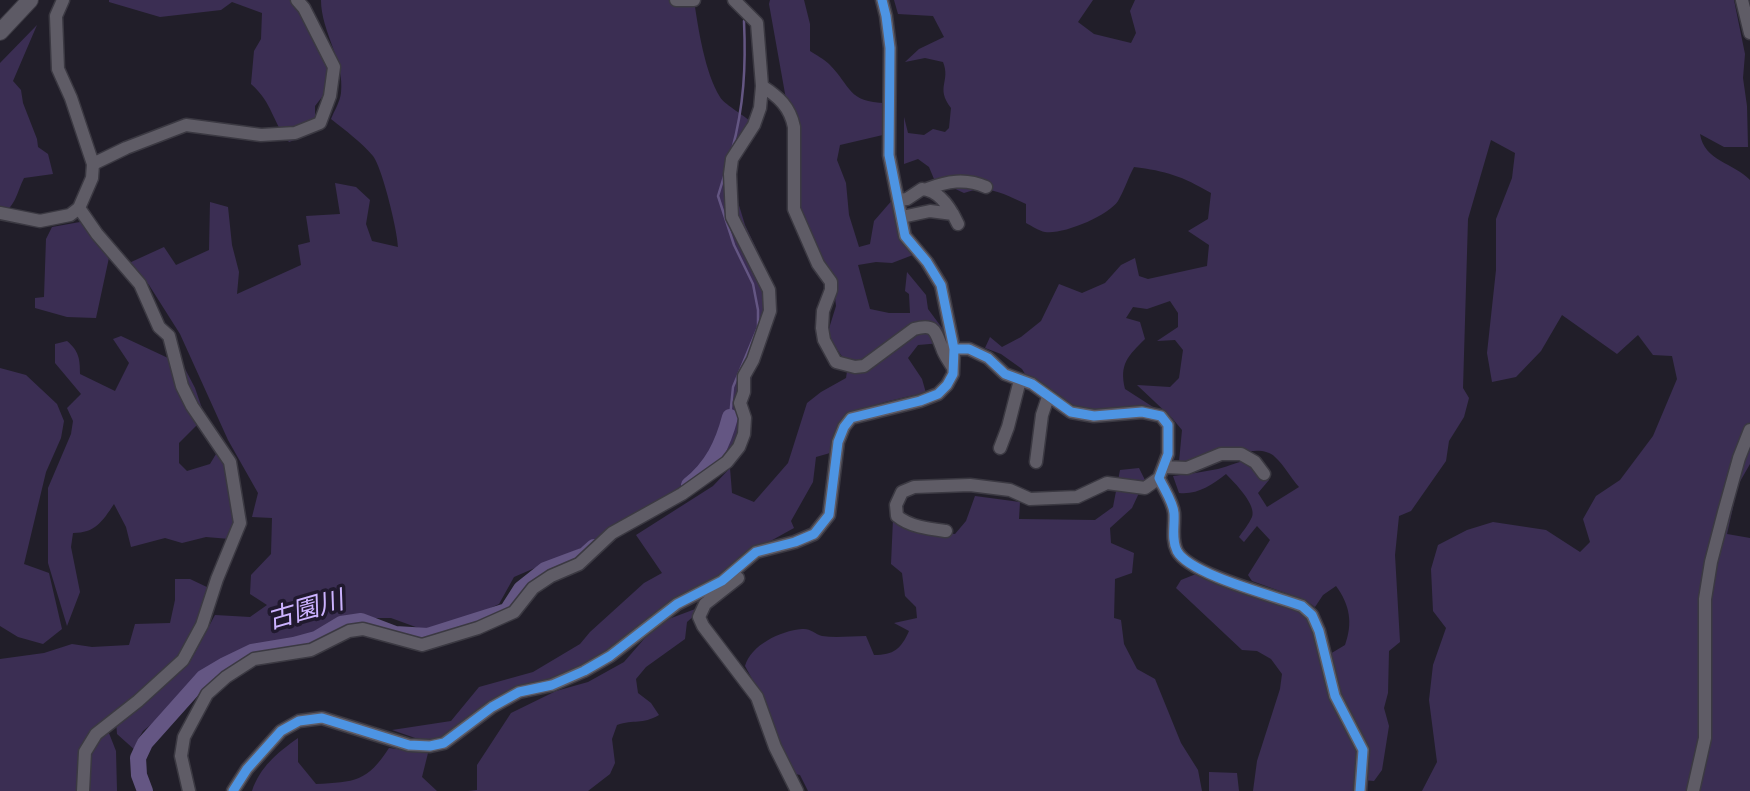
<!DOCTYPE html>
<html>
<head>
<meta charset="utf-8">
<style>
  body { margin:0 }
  canvas { display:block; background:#211e29 }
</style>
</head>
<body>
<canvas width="1750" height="791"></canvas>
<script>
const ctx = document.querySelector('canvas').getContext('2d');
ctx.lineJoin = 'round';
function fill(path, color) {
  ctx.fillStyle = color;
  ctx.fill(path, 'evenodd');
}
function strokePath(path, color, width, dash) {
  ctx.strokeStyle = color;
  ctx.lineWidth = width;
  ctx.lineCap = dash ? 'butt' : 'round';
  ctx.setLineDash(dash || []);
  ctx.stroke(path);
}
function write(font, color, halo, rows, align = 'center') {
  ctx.font = font + ' Jost,"Noto Sans JP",sans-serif';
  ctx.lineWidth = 7;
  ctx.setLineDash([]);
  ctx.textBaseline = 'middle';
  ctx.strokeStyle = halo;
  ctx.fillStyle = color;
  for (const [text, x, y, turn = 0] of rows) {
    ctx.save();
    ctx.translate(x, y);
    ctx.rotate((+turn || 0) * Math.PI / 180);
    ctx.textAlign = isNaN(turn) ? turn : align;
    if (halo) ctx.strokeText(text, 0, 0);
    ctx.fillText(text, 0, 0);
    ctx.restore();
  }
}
fill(new Path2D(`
  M109,0H305L315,23L332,84L315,106V124L309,135L289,142C272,122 273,103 251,84L254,51L261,39L262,13L232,2L221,10L160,17L109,2Z
  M321,0H694C698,28 705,73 720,97C723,103 743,115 750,121L734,163V189L745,225L767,271L772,299L744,407V428L721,463L639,523L514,577L499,604L467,619L424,630L391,618H357L306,645L245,657L219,670L143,731L137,741L136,751L117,734L116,721L143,702L191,660L215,615L250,617L267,605L250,594L251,575L271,554L272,518L252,517L258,493L228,440L180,334L149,285L129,263L164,247L176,265L209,250L210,202L228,207L232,245L239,272L237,294L301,265L298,245L310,242L306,216L340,214L335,183L356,187L370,200L366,224L372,241L398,247C398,232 382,167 373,156C361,142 345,130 331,119C334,111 340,102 341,93C345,61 321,32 321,0Z
  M770,0H804L810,24V51C816,55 824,59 829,64C852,87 847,102 886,103L887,134L840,145L837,160L846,183L849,215L859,247L870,244L874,221L894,198L918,253L892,263L876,262L858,265L870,309L889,313H910L909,294L905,291L907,272L926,295L928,309L945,332L941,343L918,345L908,358L922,379L926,393C902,398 855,405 840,427C836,434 833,445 830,453L816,457L813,482L791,521L794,528L756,549L718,579L598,661L518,695L495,711L439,739H418L392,730L451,721L479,687L533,672L580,644L590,632L644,583L662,573L636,535L713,486L730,468L732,493L754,502L788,463L807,403L821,392L846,378L848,365L827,335L836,306L834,289L819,276L796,210L791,127L769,4Z
  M894,0H1093L1078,22L1094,34L1131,43L1136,33L1130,11L1135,0H1734L1745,54L1743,78L1747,106L1748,147H1724L1700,134C1704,161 1734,163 1750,180V464L1738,485L1727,534L1750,538V791H1422L1437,762L1429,700L1433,665L1446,628L1433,611L1431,569L1438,545L1467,530L1493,522L1546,530L1580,552L1590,542L1583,519L1596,496L1620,480L1653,436L1677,379L1672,356L1653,355L1638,335L1617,354L1562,315L1541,351L1516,377L1492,382L1487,353L1496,270V219L1512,178L1515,153L1491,140L1468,219L1463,388L1469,398L1464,417L1449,441L1446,461L1411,511L1399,516L1395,555L1400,642L1389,651L1388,693L1384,708L1389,726L1382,770L1374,781L1363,780L1361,791H1253L1257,761L1280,689L1282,674L1271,659L1257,651L1242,650L1176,588L1181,580L1201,572L1307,613L1330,654L1345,645C1353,623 1350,605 1336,586L1323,595L1315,607L1305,600L1252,581L1248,575L1270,540L1257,526L1244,542L1239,537C1243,531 1249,524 1252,517C1257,505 1234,482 1226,474C1212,485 1197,495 1179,493L1173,476C1188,474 1203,472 1218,469C1240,464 1256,448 1269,480L1258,493L1267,507L1299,487C1291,478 1284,465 1275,457C1255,438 1207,470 1179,462L1182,430L1172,418L1137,385L1170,387L1179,378L1183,350L1175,340L1157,341L1178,327V313L1170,301L1147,309L1133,307L1126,318L1140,322L1145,339C1128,356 1119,364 1125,389L1153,407L1139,418L1070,410L1036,392L1022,369L1001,354L985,348L990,337L1002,347L1021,337L1041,321L1059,284L1082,293L1105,283L1121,265L1135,258L1139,276L1148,279L1207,266L1209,245L1188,231L1208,219L1211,193C1182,176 1166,171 1134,167C1128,178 1124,191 1118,201C1108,216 1062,235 1045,232C1039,231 1032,226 1026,223V204C1004,194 988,184 964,193L934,179L929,167L918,159L904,164V117L908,133L924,135L933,129L945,132L949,128L951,108C935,87 951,82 943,62L925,58L905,62L919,49L944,37L933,16L898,14Z
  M37,25L13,81L21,90L23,103L37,139L38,147L48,154L53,174L24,178C17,192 15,209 0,214V63Z
  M80,222L110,253L96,318L67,317L35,308V298L44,297L46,239L52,227Z
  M121,336L183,365L195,388L205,417L179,443V463L187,471L210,464L216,454V438L237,470L241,515L230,539L206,537L182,543L165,538L131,547L126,527L114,504C102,522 95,533 73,533L71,547L80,592L67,626L48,563V488L71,434L73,421L67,408L81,394L55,363V344L67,341C79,351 80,359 80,374L115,391L129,363L113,339Z
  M0,368L26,375L57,404L64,421L61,438L46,472L24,564L49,573L62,629L43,644L18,637L0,626Z
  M1139,468L1145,480L1132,508L1110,528L1111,543L1134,553L1132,573L1115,579L1114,618L1121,620L1124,644L1137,669L1155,679L1181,743L1198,770L1202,791H808L800,775L782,771L757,688L745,666C751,645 780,631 802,629C810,628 815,634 822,636C836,638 852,636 866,636L874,655C894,655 901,649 909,631L894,623L917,618L916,607L905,596L902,573L891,564L893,519L916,529L955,534L966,521L975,496L1020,502L1019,519L1095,520L1113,507L1120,470Z
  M175,579H190L211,589L194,631L173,665L105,723L116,751L117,791H0V659L44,653L72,644L92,647L129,645L135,624L170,623L175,600Z
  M706,605L687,622L685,639L646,667L636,679L638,693L651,703L659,715C642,725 634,719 617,725L612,739L615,763L610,774L588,791H468L477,790V765L511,713L556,691L588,682L624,662L658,623Z
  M298,738V762L316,784C355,782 367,782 389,748L428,753L422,777L437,791H252C260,767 277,753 298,738Z
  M1209,772L1237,773L1239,791H1209Z`), '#3b2e53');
strokePath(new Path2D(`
  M732,150C744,106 746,66 744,21
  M725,173L718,196L734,245L753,284L758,310V327L733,387L730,417`), '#645683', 2.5);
strokePath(new Path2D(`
  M689,485C712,467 723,444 730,417
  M145,791L139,775L138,758L145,743L203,678L225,665L252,652L294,645L316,639L341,624L361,621L395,634L428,636L469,623L507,611L521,589L545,570L585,555L594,547`), '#645683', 16);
const minor = new Path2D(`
  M676,0H694
  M734,0L757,23L762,86C779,97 790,107 794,127V209L818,264L831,282V290L823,311L822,328L824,340L836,362L855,367L864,366L914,329C935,323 935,331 942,348C944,355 949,361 953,368
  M1742,0L1750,33
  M93,164L126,148L186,125L261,135L295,133L320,123L330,96L334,67L304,8L297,0
  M927,189C947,181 966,178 986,187
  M899,200L907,199L922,189C940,190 951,209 958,224
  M79,208L97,234L140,284L159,327L169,336L182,386L192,406L230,462L240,523L217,579L202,625L183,660L138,701L96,734L85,752L83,791
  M0,213L40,221L70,215L79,208L92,178L93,164L71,98L58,69L56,16L63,0
  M902,217L930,211L953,214
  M954,349H969L988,358L1005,374L1032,384L1071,412L1094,416L1142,412L1161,416L1168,425V454L1159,478C1164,489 1173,502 1174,513C1175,526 1171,539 1177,551C1190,575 1275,596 1302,606L1312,615L1319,631L1335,696L1363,750L1360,791
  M1000,448L1008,427L1020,380
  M1036,462L1042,415L1048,397
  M1165,467L1187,468L1221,454H1241L1255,462L1264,474
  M946,531C930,529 910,527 897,516L896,505L902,492L914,487L970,485L1010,490L1030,499L1077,497L1107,483L1145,488L1159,478
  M738,578L705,604L699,617L703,626L757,697L775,747L797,791
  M189,791L181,756L184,737L207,694L226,677L254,659L311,650L349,631L363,629L422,645L478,628L514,612L533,588L551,576L579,564L612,533L682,494L727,462L739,447L744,434L745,418L740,403L744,392V376L753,360L770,311L769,290L732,217L730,174L732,159L754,125L760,108L762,86
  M233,791L247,769L281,731L299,721L322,718L409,745L430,746L444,743L492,707L519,692L552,685L584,671L610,656L677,604L722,581L756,552L795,542L814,534L829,515L838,442L844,427L851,418L920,401L938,394L947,385L953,374L954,349L941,285L927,262L905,236L889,155L890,48L886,16L882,0
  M1693,791L1705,738V599L1711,562L1724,512L1739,458L1750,430`);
const major = new Path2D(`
  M0,32L30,0`);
strokePath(minor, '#3b3942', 15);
strokePath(major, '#3b3942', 18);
strokePath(minor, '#5f5c66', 12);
strokePath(major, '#5d5a65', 16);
strokePath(new Path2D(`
  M954,349H969L988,358L1005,374L1032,384L1071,412L1094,416L1142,412L1161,416L1168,425V454L1159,478C1164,489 1173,502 1174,513C1175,526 1171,539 1177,551C1190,575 1275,596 1302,606L1312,615L1319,631L1335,696L1363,750L1360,791
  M233,791L247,769L281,731L299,721L322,718L409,745L430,746L444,743L492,707L519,692L552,685L584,671L610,656L677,604L722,581L756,552L795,542L814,534L829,515L838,442L844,427L851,418L920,401L938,394L947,385L953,374L954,349L941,285L927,262L905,236L889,155L890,48L886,16L882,0`), '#4d94e3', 9);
write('italic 26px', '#ccb3ff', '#20192e', [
  ["古園川",306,612,-16]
]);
</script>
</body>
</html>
